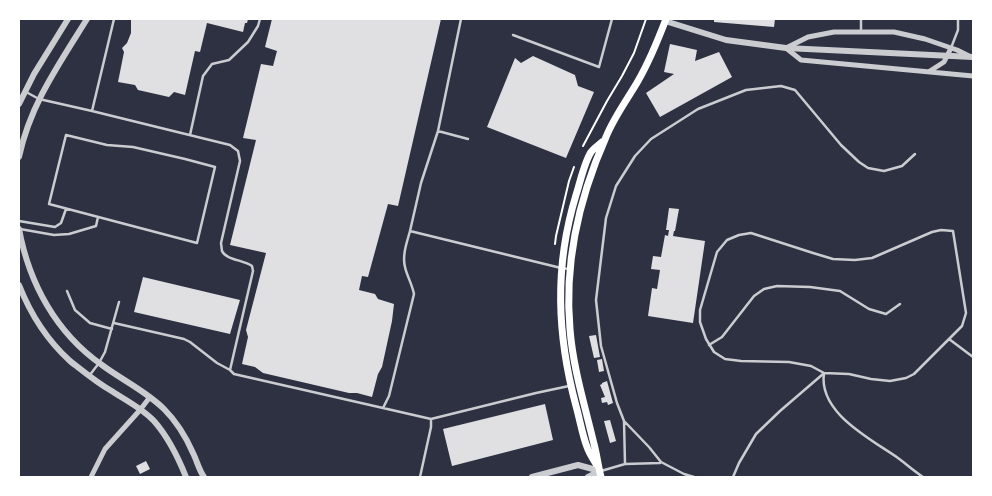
<!DOCTYPE html>
<html>
<head>
<meta charset="utf-8">
<style>
  body { margin:0 }
  #map { position:relative; width:992px; height:496px; overflow:hidden; background:#2d3142; font-family:Rubik,sans-serif }
  canvas { display:block }
  .frame { position:absolute; inset:0; border:20px solid #fff; pointer-events:none }
</style>
</head>
<body>
<div id="map">
<canvas width="992" height="496"></canvas>
<div class="frame"></div>
</div>
<script>
const ctx = document.querySelector('canvas').getContext('2d');
ctx.lineJoin = 'round';
function fill(path, color) {
  ctx.fillStyle = color;
  ctx.fill(path, 'evenodd');
}
function strokePath(path, color, width, dash) {
  ctx.strokeStyle = color;
  ctx.lineWidth = width;
  ctx.lineCap = dash ? 'butt' : 'round';
  ctx.setLineDash(dash || []);
  ctx.stroke(path);
}
fill(new Path2D(`
  M131,19H248L247,23H245L243,32L207,23L200,52L195,51L185,95L174,92L169,97L138,90L135,85L118,82L124,52L122,48L127,43L131,33Z
  M272,19H441L398,206L388,204L368,277L362,276L359,290L375,294L378,299L394,304L392,321L382,367L378,374L372,397L357,393H349L263,373L255,367L242,364L248,337L246,330L266,253L230,245L256,140L243,138L261,64L273,66L277,51L265,47Z
  M714,19H775L774,27L714,22Z
  M670,44L697,50L695,61L719,52L732,77L660,117L646,93L674,74L664,72Z
  M533,56L575,75L578,86L594,92L566,158L487,127L515,58L521,63Z
  M669,208L679,209L675,231H674L673,236L705,241L693,323L648,316L652,288L657,289L660,270L651,269L653,256L661,257L665,235L668,236L669,230H666Z
  M143,277L240,300L230,334L134,312Z
  M596,335L600,357L594,358L589,336Z
  M602,359L604,371L599,372L597,360Z
  M607,381L613,403L608,405L607,402L602,403L601,398L605,397L600,385L602,384V383Z
  M545,404L553,440L452,466L443,429Z
  M610,420L616,441L610,443L604,421Z
  M146,461L150,469L140,474L136,466Z`), '#e0e0e3');
strokePath(new Path2D(`
  M583,146L607,101L622,76L634,53L646,19
  M555,244L556,236L569,181L574,167`), '#fff', 2);
strokePath(new Path2D(`
  M114,19L92,111L230,145L238,151L240,161L221,243C221,243 222,251 222,251C226,260 244,260 252,266L253,271L230,370L234,374L383,408L389,396L414,294C412,284 407,276 405,267C402,255 407,242 410,231L561,268L569,269
  M861,31V19
  M513,35L599,67L612,19
  M951,48L958,30V19
  M26,92L39,99L92,111
  M438,131L461,19
  M66,135L107,145L133,147L185,159L215,167L197,243L49,204Z
  M190,135L203,76L212,64L229,60L248,42L258,26L260,19
  M19,221L55,227L61,223L66,209
  M20,229L54,235L69,234L96,226L98,217
  M941,230L953,231L966,313L962,326L914,374L906,378L890,381L871,379L849,374L824,373L811,366L789,362L741,361L725,359L714,352L706,339L700,322V310L717,252L727,240L739,235L751,233L813,253L833,259L855,260L872,258L932,232Z
  M410,231L421,183L438,131L468,139
  M67,291L75,310L90,323L112,329
  M114,323L184,339L190,342L217,363L230,370
  M949,339L973,357
  M709,345L722,337L754,296L764,289L777,286L810,287L840,291L869,309L886,314L900,304
  M824,373C818,413 871,439 898,458C906,464 914,471 923,477
  M89,376L99,363L105,352L119,302
  M383,408L431,419V427L420,477
  M431,419L536,393L569,386
  M625,422L649,447L661,462L684,474L694,477
  M625,464L624,421L617,403L601,346L596,300L606,218L616,186L635,156L651,139L698,109L746,90L781,86L795,90L841,145L859,162L868,168L884,171L902,166L915,154
  M601,471L625,464L660,463
  M733,477L739,463L756,434L780,411L823,374`), '#caccd0', 2.5);
strokePath(new Path2D(`
  M971,57L957,50L925,39L894,32H834L808,37L786,48L801,60L973,76
  M930,71L944,62L951,48
  M91,477L105,449L140,410L150,397`), '#caccd0', 5);
strokePath(new Path2D(`
  M665,21L726,40L786,48L973,57
  M19,104L34,74L68,19
  M19,157C30,105 59,64 87,19
  M19,229C29,283 56,333 102,365C122,380 146,391 164,409C176,421 186,437 193,453C197,461 199,470 204,477
  M19,285C30,313 48,341 70,361C83,371 96,382 110,390C125,400 142,408 154,421C169,438 178,457 186,477
  M532,477L578,465L600,471
  M588,477L600,471`), '#caccd0', 6);
strokePath(new Path2D(`
  M596,464C593,459 589,453 587,447C582,434 580,420 576,406C557,335 554,267 576,195C580,183 584,163 591,152C594,148 599,145 602,142
  M601,477C598,466 597,455 594,444C585,406 573,368 570,329C564,262 579,198 606,137C614,117 627,100 638,81C649,62 658,40 666,19`), '#fff', 7);
</script>
</body>
</html>
